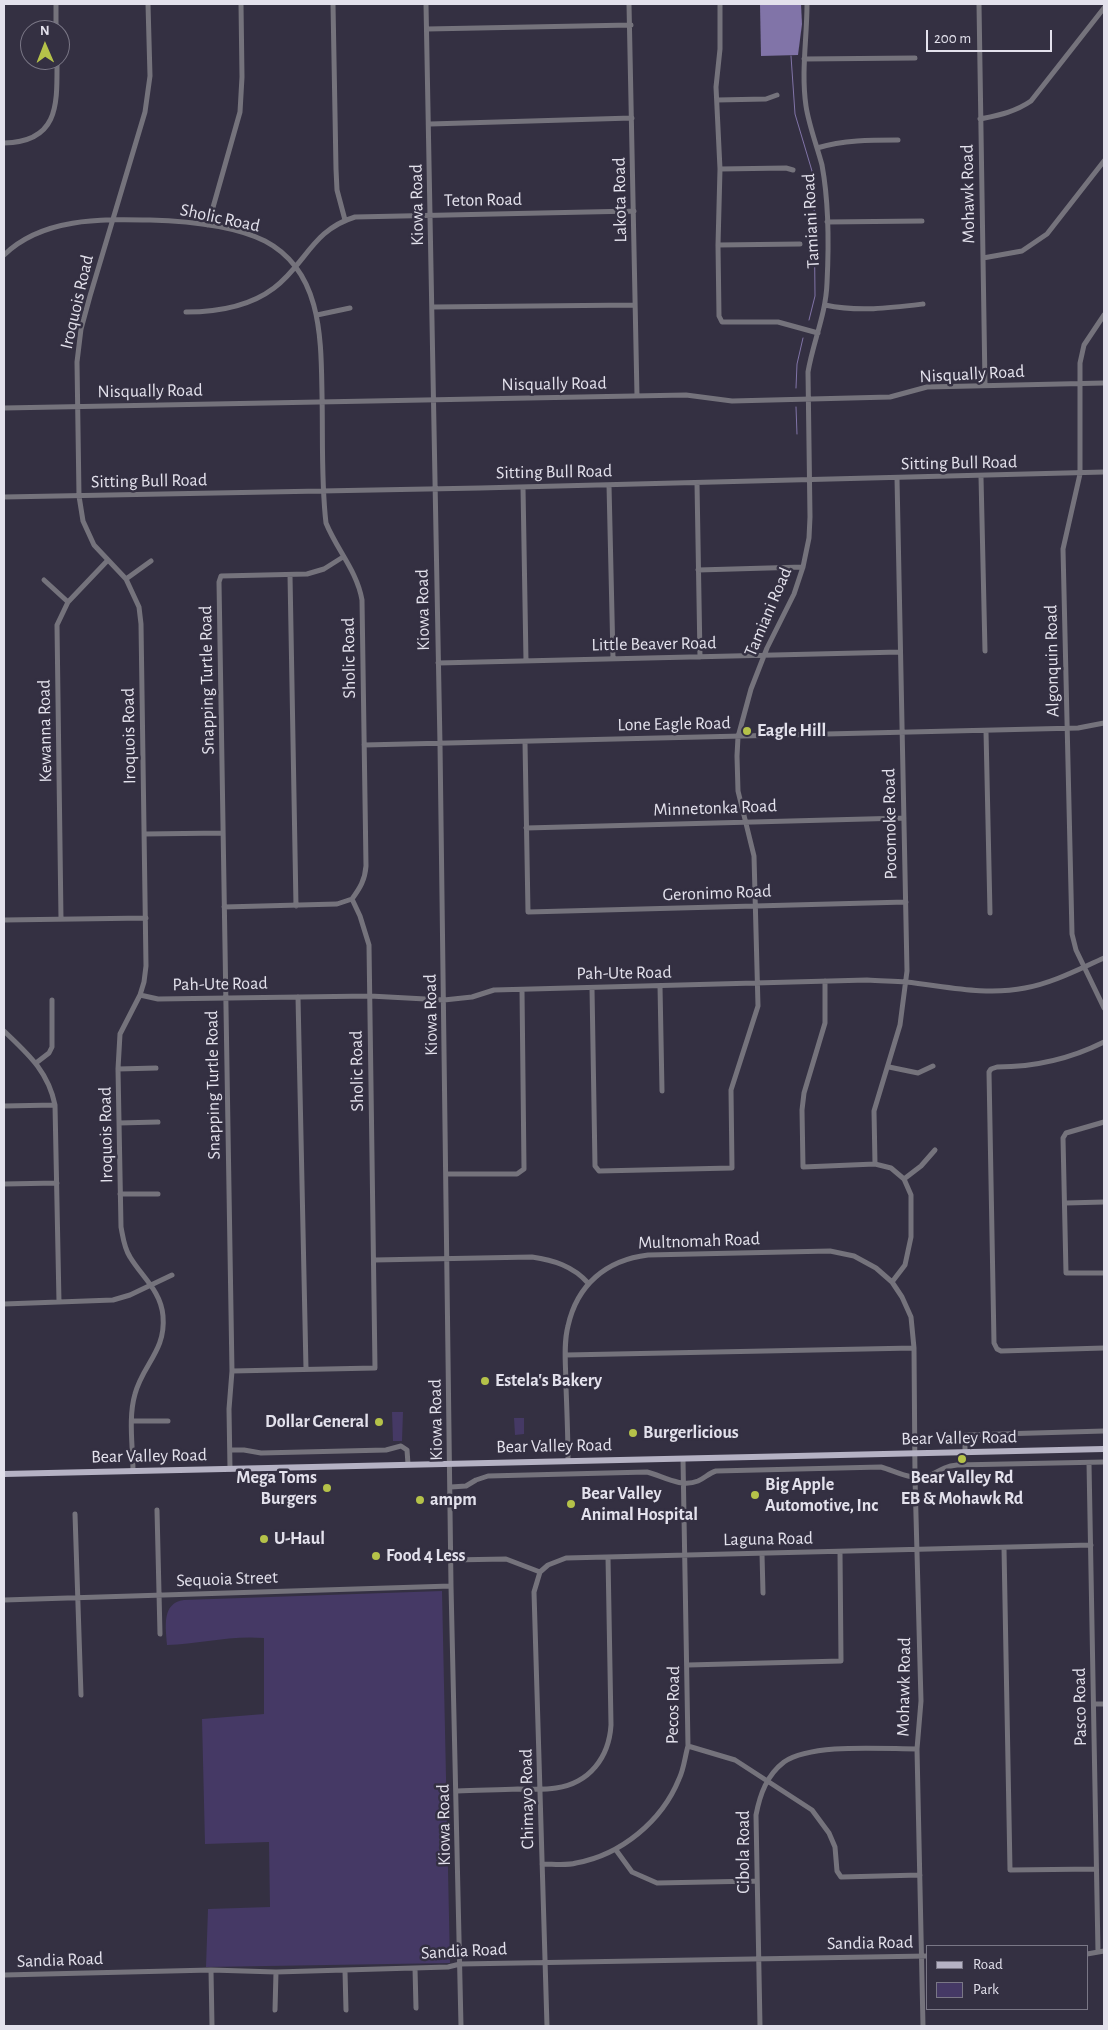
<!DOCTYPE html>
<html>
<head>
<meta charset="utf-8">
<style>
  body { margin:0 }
  #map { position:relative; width:1108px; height:2030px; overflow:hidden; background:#343042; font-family:"Alegreya Sans",sans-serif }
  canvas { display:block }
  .frame { position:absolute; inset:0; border:5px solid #e3e1ec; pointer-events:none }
  .legend { position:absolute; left:926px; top:1945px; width:162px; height:65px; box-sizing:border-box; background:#343042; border:1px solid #7a7786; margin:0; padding:6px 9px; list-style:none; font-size:15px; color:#e3e1ec }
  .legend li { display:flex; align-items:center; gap:10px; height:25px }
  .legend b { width:25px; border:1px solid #7a7786 }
  .north { position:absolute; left:20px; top:20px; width:50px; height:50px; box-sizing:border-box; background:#343042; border:1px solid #7a7786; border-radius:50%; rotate:359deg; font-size:14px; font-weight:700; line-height:20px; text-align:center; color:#e3e1ec }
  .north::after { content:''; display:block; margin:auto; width:18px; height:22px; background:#b5c249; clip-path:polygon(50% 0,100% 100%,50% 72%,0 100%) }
  .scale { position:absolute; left:926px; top:30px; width:126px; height:22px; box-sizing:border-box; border:2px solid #e3e1ec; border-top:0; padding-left:6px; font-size:15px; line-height:18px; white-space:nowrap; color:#e3e1ec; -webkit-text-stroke:4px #343042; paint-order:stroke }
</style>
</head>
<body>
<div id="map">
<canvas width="1108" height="2030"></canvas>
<div class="frame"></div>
<ul class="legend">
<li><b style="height:6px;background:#b5b2c4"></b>Road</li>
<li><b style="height:14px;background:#453965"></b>Park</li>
</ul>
<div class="north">N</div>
<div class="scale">200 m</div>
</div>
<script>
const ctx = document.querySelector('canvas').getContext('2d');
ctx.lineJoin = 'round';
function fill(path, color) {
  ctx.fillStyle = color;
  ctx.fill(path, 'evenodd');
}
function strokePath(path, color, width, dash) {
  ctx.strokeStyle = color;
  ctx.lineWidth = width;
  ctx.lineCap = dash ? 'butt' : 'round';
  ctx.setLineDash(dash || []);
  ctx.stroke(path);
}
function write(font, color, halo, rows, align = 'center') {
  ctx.font = font + ' "Alegreya Sans",sans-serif';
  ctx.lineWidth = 5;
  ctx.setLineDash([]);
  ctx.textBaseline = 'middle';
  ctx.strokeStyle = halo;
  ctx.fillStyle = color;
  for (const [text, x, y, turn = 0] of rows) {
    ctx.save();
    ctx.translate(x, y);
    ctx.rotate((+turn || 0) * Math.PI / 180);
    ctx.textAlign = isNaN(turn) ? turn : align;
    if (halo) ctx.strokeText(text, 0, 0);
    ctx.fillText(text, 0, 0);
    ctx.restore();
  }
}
fill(new Path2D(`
  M392,1412H403L402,1441H393Z
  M514,1418H524V1434L515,1435L516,1452Z
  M442,1591L450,1963L206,1967L208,1909L270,1907L269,1842L205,1844L202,1719L264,1714V1638C231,1635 199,1644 167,1645C166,1628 161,1603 184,1600Z`), '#453965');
fill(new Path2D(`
  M760,4H801L802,24L798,55L761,56Z`), '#8174a8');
strokePath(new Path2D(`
  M791,56L795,114L812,171L814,196L815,296L809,320
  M796,388L797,364L803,338
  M796,407L797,434`), '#8174a8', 1);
strokePath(new Path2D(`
  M56,4V30
  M333,4L336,169L337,190L345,220
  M426,4L440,744L451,1586L461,2026
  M629,4L637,396
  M720,4V49L716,87L720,169L718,245L719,316L722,322H778L818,333
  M979,4L985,385
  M427,29L631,25
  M804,59L915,58
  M717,100L766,99L777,95
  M980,119C999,115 1015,112 1031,101L1104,8
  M430,124L632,118
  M4,143C60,142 57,103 57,60
  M817,148C844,140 870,140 898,140
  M720,169L786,168L793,170
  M827,222L922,221
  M208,225L240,112L242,77L241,4
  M718,245L800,244
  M4,255C42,218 100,219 150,220C186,221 233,225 265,241C322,271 321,338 322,394C323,437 321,481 326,523C337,550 357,571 362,600L366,866C365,880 360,888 352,899L360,916L369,945L375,1368L232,1371
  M983,258L1022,251L1047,234L1104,161
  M825,305C858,312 890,308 923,304
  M433,307L634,305
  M186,312C217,312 249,307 274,288C306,264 312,230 355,217L634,211
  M317,315L350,308
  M1104,315L1084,345L1080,363V474L1063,549L1072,934L1076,950L1104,1008
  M4,408L686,395L732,401L890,397L927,387L1104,383
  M981,477L985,651
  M697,483L700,657
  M609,485L613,658
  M523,487L526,661
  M4,497L480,488L1104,472
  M698,570L803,567
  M290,575L296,906
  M126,579L151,561
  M44,580L68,602
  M438,663L900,652
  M986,731L990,913
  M525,742L528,912L906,902
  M364,745L1078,728L1104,723
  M526,828L904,818
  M145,834L223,833
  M224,907L337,904L352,899
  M61,919L57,625L68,602L108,560
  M4,920L146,918
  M825,981V1023L804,1093L802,1110L803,1167L875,1164L891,1168L904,1179L911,1195V1237L905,1265L892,1282
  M660,986L662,1091
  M592,988L595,1166L599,1171L732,1168L731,1090L758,1006L754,856L738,791L737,756L738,737L751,689L767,648L794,594L803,567L809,538L810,517L808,372C813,342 826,314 827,283C829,244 829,203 822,165C817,146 809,126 806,106C801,72 807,38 807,4
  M140,995L158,999L370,996L444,1000L472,997L494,990L867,980C880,981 893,981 906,982C945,986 985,996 1025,988C1053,983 1079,969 1104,958
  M298,997L306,1369
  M4,1031C28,1054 48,1071 55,1105L59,1302
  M1104,1042C1070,1059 1036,1067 997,1067L991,1069L989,1072L994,1343L997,1349L1001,1351L1104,1348
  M36,1063L49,1053L52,1047V1000
  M889,1067L918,1073L933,1066
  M118,1069L156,1068
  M4,1106L55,1105
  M1104,1122L1066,1133L1063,1138L1066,1273H1104
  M119,1123L158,1122
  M875,1164L874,1111L900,1025L907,971L897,478
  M447,1174H517L524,1169L522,990
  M904,1179L921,1166L935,1150
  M4,1184L57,1183
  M120,1194H158
  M1066,1203L1104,1202
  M374,1260L532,1257C553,1260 573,1266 588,1283
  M4,1304L113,1300L130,1295L172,1275
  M566,1355L914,1348
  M132,1421H168
  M230,1450H244L261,1453L386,1450L401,1446L407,1450L408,1464
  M965,1452V1435L1104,1431
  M568,1461C568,1436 567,1412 566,1387C566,1368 563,1345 568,1326C577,1285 606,1260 648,1255L830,1251L854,1256L876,1268L892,1282L902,1297L911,1317L914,1348L915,1478L920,1665L921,1701L917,1749L923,2026
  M1089,1463L1098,1952
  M230,1469L229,1409L232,1371L219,582L221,576L307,574L324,569L343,557
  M133,1471C133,1447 128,1418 135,1394C143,1364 166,1351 163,1316C161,1291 142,1277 130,1257C124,1248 123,1237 121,1227L118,1069L120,1034L140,995L144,982L146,966L141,624L139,607L126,579L94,545L83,521L79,496L77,362L81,329L90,296L145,112L150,76L148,4
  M451,1487L466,1486L476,1480L488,1476L647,1472C663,1476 680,1488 698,1481C705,1478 709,1473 716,1471L881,1467C898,1472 913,1482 931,1475C940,1470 946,1466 957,1465L1104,1462
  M157,1510L160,1634
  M75,1514L81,1695
  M1004,1548L1010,1870L1096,1869
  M762,1554L763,1593
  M451,1560L506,1559L540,1572L548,1565L566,1558L1091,1545
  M540,1572L534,1592L547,2026
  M4,1600L451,1586
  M688,1665L841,1661L840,1552
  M1094,1704H1104
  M688,1746L735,1760L812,1810L829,1833L835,1847L837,1871L841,1877L920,1875
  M457,1791C477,1790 498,1790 518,1789C531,1789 544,1790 556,1788C590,1783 609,1757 611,1725L608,1557
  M616,1850L632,1872L657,1883L757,1881
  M542,1864C553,1864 566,1866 576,1863C621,1855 662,1821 679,1779C684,1769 685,1756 688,1746L683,1459
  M1087,1954L1104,1951
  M415,1968L416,2008
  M211,1970L212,2026
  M345,1971L346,2010
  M4,1975L211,1970L276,1972L448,1967L460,1964L927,1956
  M275,2010L276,1972
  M760,2026L756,1815C760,1794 767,1775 784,1762C812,1743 882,1749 917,1749`), '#75737c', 5);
strokePath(new Path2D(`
  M4,1474L1104,1449`), '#b5b2c4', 6);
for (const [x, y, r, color] of [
  [747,731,5,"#b5c249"],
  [485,1381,5,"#b5c249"],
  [379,1422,5,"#b5c249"],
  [633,1433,5,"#b5c249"],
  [962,1459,5,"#b5c249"],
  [327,1488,5,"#b5c249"],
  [755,1495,5,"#b5c249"],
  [420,1500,5,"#b5c249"],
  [571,1504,5,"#b5c249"],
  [264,1539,5,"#b5c249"],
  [376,1556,5,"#b5c249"]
]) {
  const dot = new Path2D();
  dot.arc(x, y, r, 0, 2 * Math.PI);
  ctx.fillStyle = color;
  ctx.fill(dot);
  strokePath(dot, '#343042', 2);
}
write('18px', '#e3e1ec', '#343042', [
  ["Mohawk Road",968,194,-91],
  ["Teton Road",483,200,-1],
  ["Lakota Road",620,200,-91],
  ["Kiowa Road",417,205,-91],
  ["Sholic Road",220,218,12],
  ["Tamiani Road",811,221,-93],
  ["Iroquois Road",77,302,-77],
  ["Nisqually Road",972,374,-3],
  ["Nisqually Road",554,384,-1],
  ["Nisqually Road",150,391,-1],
  ["Sitting Bull Road",959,463,-1],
  ["Sitting Bull Road",554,472,-1],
  ["Sitting Bull Road",149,481,-1],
  ["Kiowa Road",423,610,-91],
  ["Tamiani Road",768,612,-67],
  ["Little Beaver Road",654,644,-1],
  ["Sholic Road",349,658,-91],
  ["Algonquin Road",1052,661,-91],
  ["Snapping Turtle Road",207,680,-91],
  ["Lone Eagle Road",674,724,-1],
  ["Kewanna Road",45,731,-91],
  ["Iroquois Road",129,736,-91],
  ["Minnetonka Road",715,808,-2],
  ["Pocomoke Road",890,824,-91],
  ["Geronimo Road",717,893,-2],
  ["Pah-Ute Road",624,973,-1],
  ["Pah-Ute Road",220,984,-1],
  ["Kiowa Road",431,1015,-91],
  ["Sholic Road",357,1071,-91],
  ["Snapping Turtle Road",213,1085,-91],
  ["Iroquois Road",106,1135,-91],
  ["Multnomah Road",699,1241,-2],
  ["Kiowa Road",436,1420,-91],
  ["Bear Valley Road",959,1438,-1],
  ["Bear Valley Road",554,1446,-1],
  ["Bear Valley Road",149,1456,-1],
  ["Laguna Road",768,1539,-1],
  ["Sequoia Street",227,1579,-2],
  ["Mohawk Road",904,1687,-89],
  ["Pecos Road",673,1705,-89],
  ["Pasco Road",1080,1707,-91],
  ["Chimayo Road",527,1799,-91],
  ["Kiowa Road",444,1825,-91],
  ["Cibola Road",744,1852,-90],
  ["Sandia Road",870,1943,-1],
  ["Sandia Road",464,1951,-3],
  ["Sandia Road",60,1960,-2]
]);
write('bold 18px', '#e3e1ec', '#343042', [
  ["Eagle Hill",757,731],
  ["Estela's Bakery",495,1381],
  ["Dollar General",369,1422,"right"],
  ["Burgerlicious",643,1433],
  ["Mega Toms",317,1478,"right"],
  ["Burgers",317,1499,"right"],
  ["Bear Valley Rd",962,1478,"center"],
  ["EB & Mohawk Rd",962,1499,"center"],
  ["Big Apple",765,1485],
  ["Automotive, Inc",765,1506],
  ["Bear Valley",581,1494],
  ["Animal Hospital",581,1515],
  ["ampm",430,1500],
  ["U-Haul",274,1539],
  ["Food 4 Less",386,1556]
], 'left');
</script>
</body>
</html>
